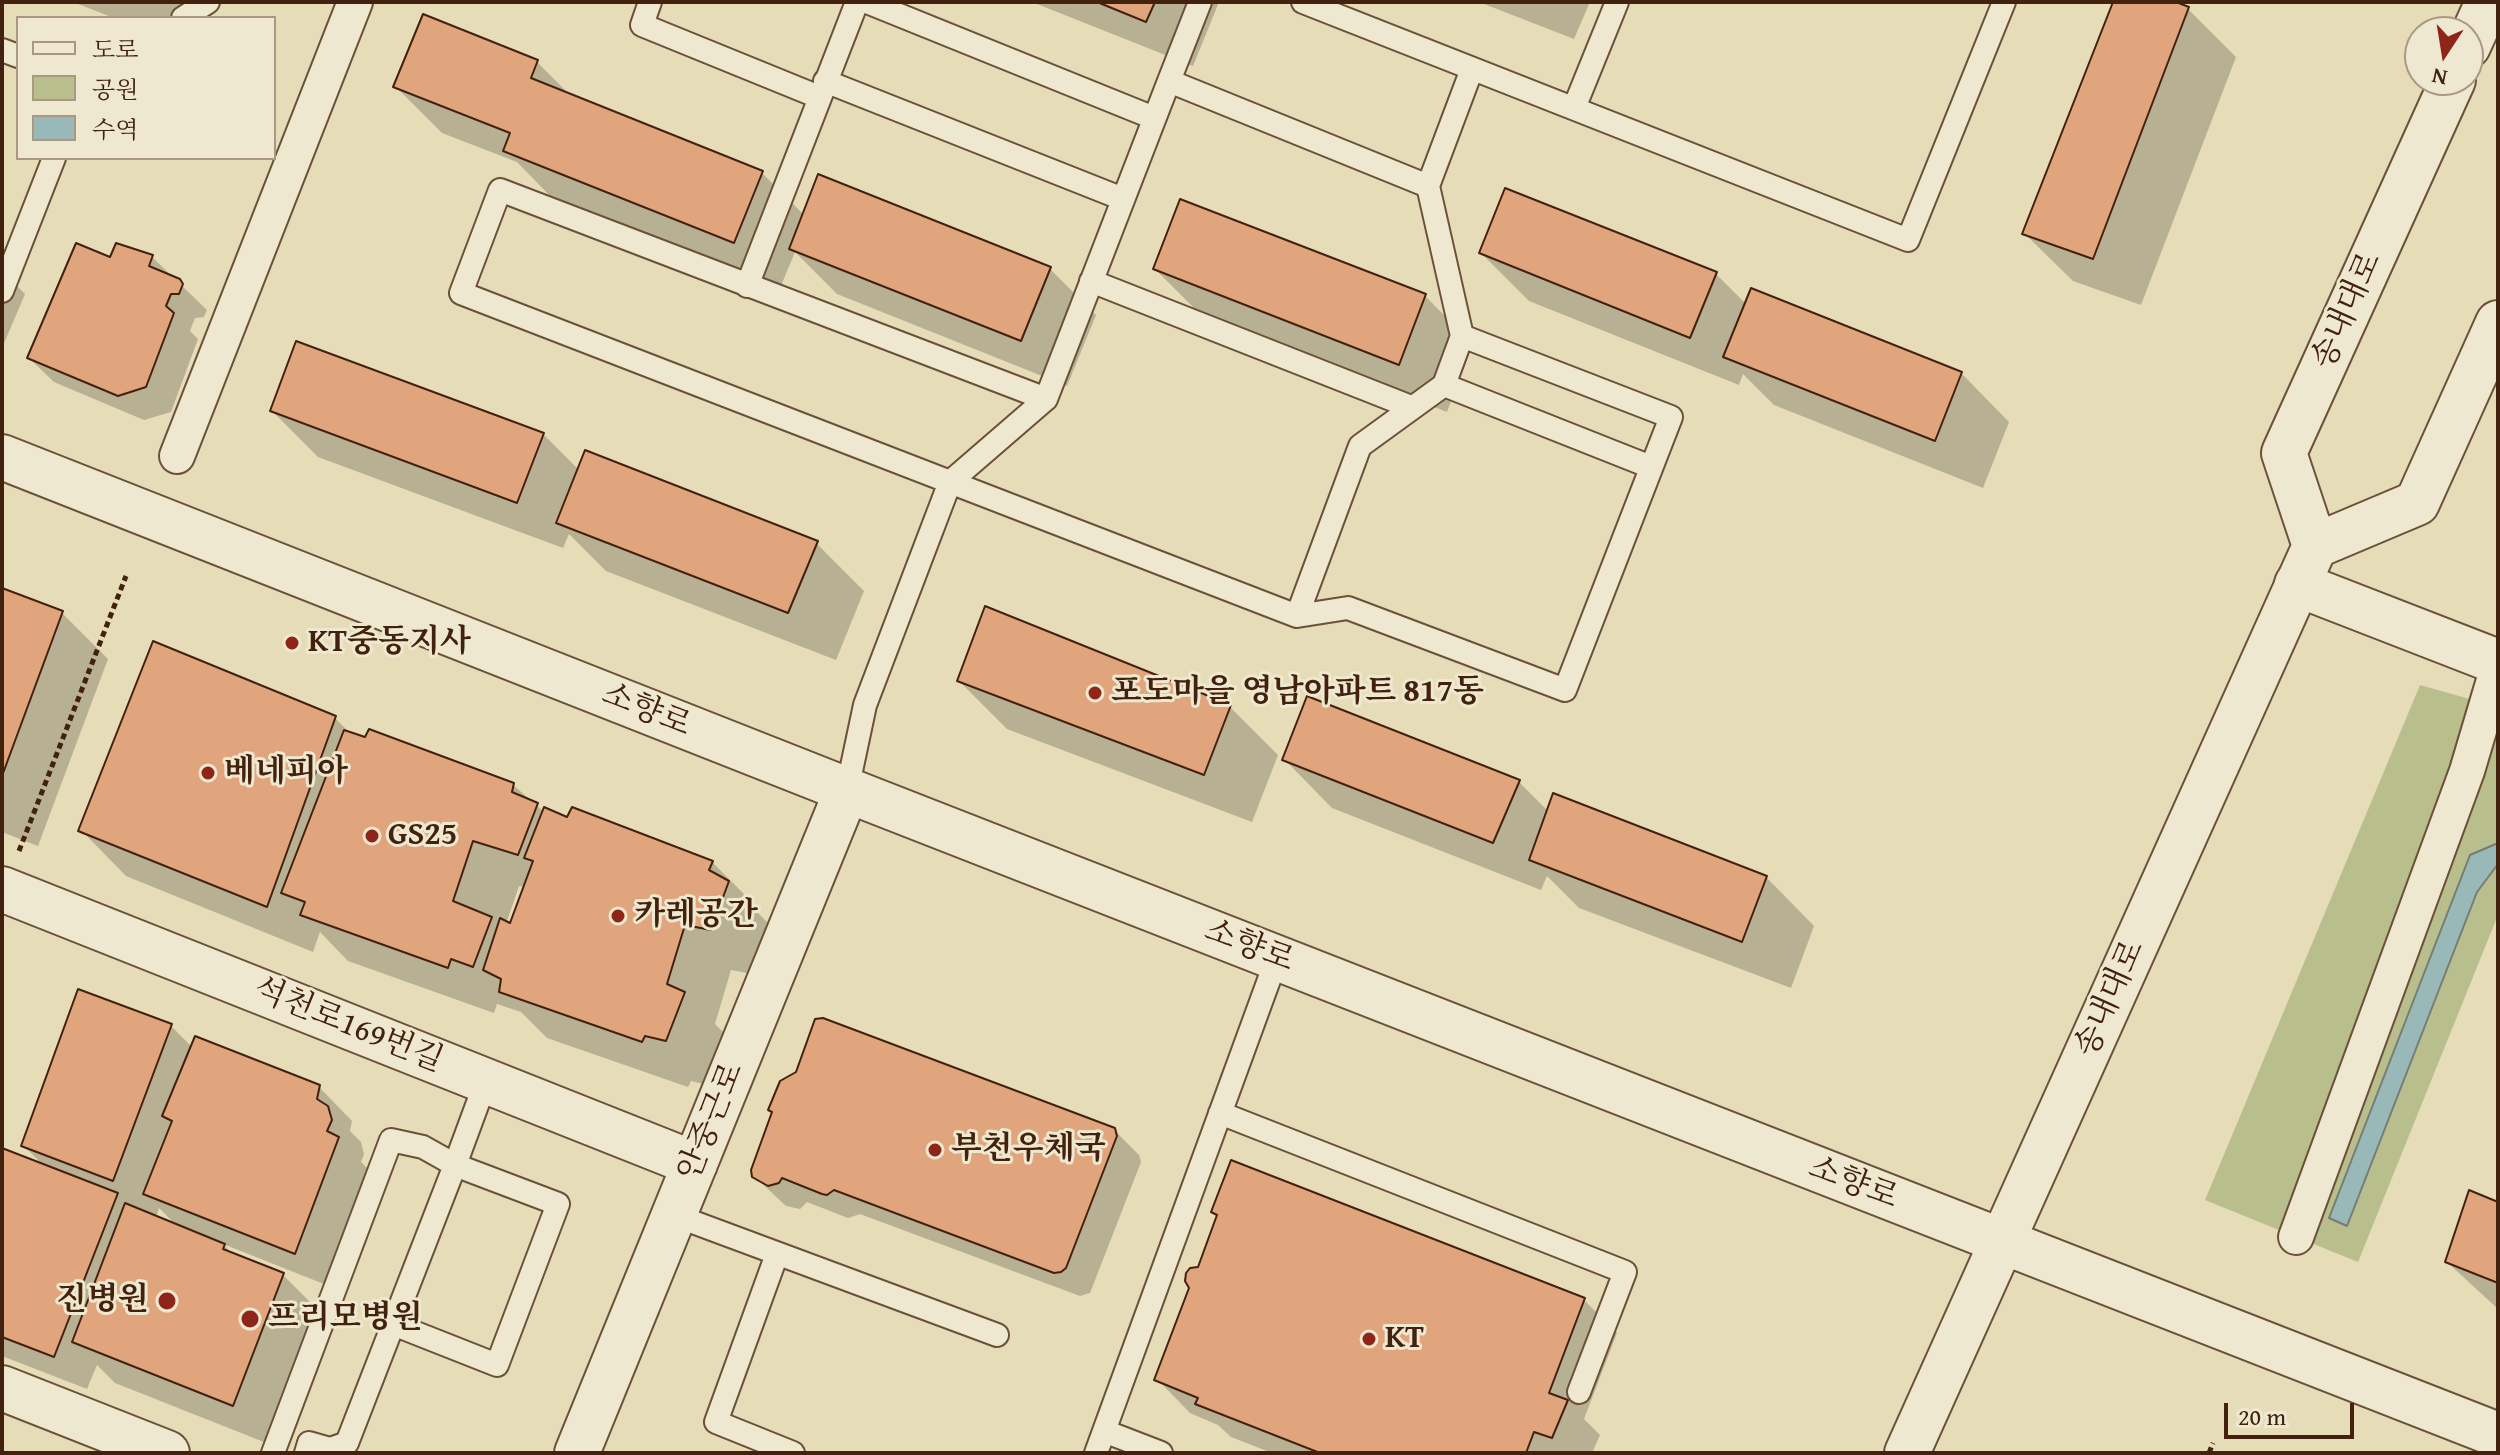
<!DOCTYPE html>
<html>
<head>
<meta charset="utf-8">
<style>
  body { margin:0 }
  #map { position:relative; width:2500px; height:1455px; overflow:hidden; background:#e6dcb7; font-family:"Gentium Book Plus","Noto Serif KR",serif }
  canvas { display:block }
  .frame { position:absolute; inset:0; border:4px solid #43210f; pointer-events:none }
  .legend { position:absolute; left:16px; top:16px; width:260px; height:144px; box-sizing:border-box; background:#efe8d0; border:2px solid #aa9883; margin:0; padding:10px 14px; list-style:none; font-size:24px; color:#43210f }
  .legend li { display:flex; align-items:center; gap:16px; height:40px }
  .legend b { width:40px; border:2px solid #aa9883 }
  .north { position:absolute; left:2404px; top:16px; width:80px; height:80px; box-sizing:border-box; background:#efe8d0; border:2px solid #aa9883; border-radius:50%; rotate:192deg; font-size:22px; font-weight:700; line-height:32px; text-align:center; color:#43210f }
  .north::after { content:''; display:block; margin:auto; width:28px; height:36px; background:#8f2418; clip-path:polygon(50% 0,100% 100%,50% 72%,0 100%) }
  .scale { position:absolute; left:2224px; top:1403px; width:130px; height:36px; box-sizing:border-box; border:4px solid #43210f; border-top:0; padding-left:10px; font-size:24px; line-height:28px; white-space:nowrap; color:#43210f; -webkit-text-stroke:6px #efe8d0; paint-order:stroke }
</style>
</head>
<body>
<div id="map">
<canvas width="2500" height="1455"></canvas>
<div class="frame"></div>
<ul class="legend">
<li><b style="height:10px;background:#efe8d0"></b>도로</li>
<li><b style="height:22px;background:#b8bf8c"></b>공원</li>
<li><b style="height:22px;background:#99b9b8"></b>수역</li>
</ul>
<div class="north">N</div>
<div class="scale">20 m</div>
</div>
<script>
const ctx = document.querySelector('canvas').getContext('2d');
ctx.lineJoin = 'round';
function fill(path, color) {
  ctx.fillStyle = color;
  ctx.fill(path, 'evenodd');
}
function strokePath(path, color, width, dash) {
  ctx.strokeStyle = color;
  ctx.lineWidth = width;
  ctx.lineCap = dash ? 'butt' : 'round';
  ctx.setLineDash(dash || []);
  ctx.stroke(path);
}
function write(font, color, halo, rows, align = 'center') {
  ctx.font = font + ' "Gentium Book Plus","Noto Serif KR",serif';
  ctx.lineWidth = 6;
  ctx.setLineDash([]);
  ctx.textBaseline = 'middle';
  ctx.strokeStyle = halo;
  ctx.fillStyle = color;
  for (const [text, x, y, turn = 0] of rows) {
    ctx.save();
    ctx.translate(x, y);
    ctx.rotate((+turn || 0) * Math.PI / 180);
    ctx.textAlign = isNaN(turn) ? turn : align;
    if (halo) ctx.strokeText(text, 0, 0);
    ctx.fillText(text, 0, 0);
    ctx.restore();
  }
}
fill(new Path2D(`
  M2420,685L2498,707V915L2358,1262L2205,1200Z`), '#b8bf8c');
const water = new Path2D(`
  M2498,843V864L2477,892L2347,1226L2329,1218L2470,855Z`);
fill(water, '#99b9b8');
strokePath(water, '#777c74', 2);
fill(new Path2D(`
  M73,2H199L193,18H114Z
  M1032,2H1219L1193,66Z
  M1479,2H1590L1574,39Z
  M2116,2H2171L2188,9L2236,57L2141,305L2073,281L2025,234Z
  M537,62L571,96L762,173L804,215L1050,269L1096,315L1067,386L837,294L795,252L780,288L551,197L517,162L442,133L396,87Z
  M1481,253L1716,274L1747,305L1961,373L2009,422L1983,488L1774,405L1743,374L1739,385L1529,301Z
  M152,257L207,310L204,317L195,318L190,331L198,339L171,412L144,420L54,382L29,358Z
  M1155,269L1425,296L1473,344L1447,412L1203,317Z
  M2,271L25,294L2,348Z
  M272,411L543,434L579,470L816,543L864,591L836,660L606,571L569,534L563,548L318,457Z
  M2,590L62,613L108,659L38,846L2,832Z
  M959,681L1230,707L1278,755L1252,822L1007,729Z
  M335,718L351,734L512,784L544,812L712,862L758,908L757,912L774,929L757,975L731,970L715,1024L730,1039L712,1086L691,1081L688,1087L547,1038L521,1012L497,1004L494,1013L348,961L320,932L313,952L126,876L81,830ZM519,886L525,887L511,926L506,924Z
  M1284,759L1519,782L1548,811L1766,877L1814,926L1791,988L1579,908L1547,876L1541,890L1332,808Z
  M171,1026L192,1047L319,1087L352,1121L350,1131L361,1142L364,1154L361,1162L371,1172L329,1286L223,1244L234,1256L283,1275L324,1316L274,1446L115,1383L97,1365L87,1389L2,1356V1150L45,1167L23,1145ZM159,1208L177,1226L156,1217Z
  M1114,1130L1139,1155L1141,1162L1090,1293L1080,1296L860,1214L848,1218L807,1202L800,1209L786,1206L754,1176Z
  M2498,1204V1309L2447,1262Z
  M1213,1211L1584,1300L1617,1333L1584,1419L1600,1435L1592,1453H1272L1231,1437L1218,1425L1190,1413L1157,1379L1218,1217Z`), '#0003');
const building = new Path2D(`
  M1097,2H1155L1146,22Z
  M2113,2H2176L2189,7L2093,259L2022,234Z
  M423,14L538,60L531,78L763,171L734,243L503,151L510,133L393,87Z
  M818,174L1051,267L1021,341L789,249Z
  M1505,188L1717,272L1690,338L1479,253Z
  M1180,199L1426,294L1399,365L1153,269Z
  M76,243L110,257L116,243L153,255L149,266L180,279L183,284L179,294H171L166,306L174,313L146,387L118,396L27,358Z
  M1751,288L1962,372L1935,441L1723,357Z
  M296,341L544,433L517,503L270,411Z
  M585,450L818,541L788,613L556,523Z
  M2,588L63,611L2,776Z
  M985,606L1231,705L1204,775L957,681Z
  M153,641L336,716L267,907L78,831Z
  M1307,696L1520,780L1493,843L1282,760Z
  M369,729L514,783L512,792L538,803L518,855L473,841L453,901L492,917L473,967L451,959L448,968L300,915L305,902L281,893L344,730L365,737Z
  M1553,793L1767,876L1742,942L1529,860Z
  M544,807L567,817L572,807L713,861L709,870L729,881L711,930L685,925L667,984L685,992L666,1041L645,1036L642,1042L499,992L501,979L483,970L500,918L510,923L533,861L524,858Z
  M78,989L172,1024L113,1181L21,1146Z
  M823,1018L1115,1128L1117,1136L1066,1268L1061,1272L1054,1273L834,1190L827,1195L822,1194L782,1178L779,1183L768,1186L752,1177L751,1170L772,1112L768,1110L780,1081L796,1072L815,1019Z
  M195,1036L320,1085L317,1099L328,1106L332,1120L327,1131L339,1137L295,1254L143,1194L172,1121L162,1116Z
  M2,1148L118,1193L54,1357L2,1337Z
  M1231,1160L1585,1298L1549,1393L1568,1400L1552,1438L1534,1432L1526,1453H1320L1195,1404L1198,1398L1154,1380L1189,1288L1185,1281L1186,1273L1190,1268L1198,1267L1217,1215L1211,1212Z
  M2469,1190L2498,1202V1283L2445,1262Z
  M125,1203L225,1244L223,1249L284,1273L233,1406L72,1342Z`);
fill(building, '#e0a57d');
strokePath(building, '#43210f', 2);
const service = new Path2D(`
  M650,2L642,25L819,97
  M867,2L1154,118
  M1303,2L1908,240L2004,2
  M183,18L208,2
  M2,50L18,56
  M825,81L1123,199
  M1169,81L1200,2
  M1574,108L1617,2
  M1428,186L1472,69
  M1091,281L1411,407
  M747,286L857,2
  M2,291L54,158
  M1444,385L1651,467
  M1297,616L1360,446L1444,385L1462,336
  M847,790L865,705L950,482L461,293L500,190L1046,399L950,482L1297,616L1348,608L1565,690L1671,417L1462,336L1428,186L1169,81L1046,399
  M1220,1113L1625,1272L1579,1392
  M674,1215L997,1335
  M777,1254L716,1422L793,1453
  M393,1324L497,1365L558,1204L455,1165L486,1081
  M1104,1431L1161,1453
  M273,1453L391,1140L423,1147L455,1165L347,1443L330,1449L309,1443L306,1453
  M1096,1453L1277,958`);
const pedestrian = new Path2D(`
  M177,456L355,2
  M2296,1237L2467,771L2494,680`);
const minor = new Path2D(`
  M2297,584L2498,662
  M2,889L695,1164
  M2,1388L167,1453
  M577,1453L847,790`);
const tertiary = new Path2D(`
  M2468,46L2484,11L2498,6
  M2,457L847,790L2498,1435
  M2315,546L2417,503L2498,323
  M1907,1453L2315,546L2284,453L2453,80`);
strokePath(service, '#6c5039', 26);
strokePath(pedestrian, '#6c5039', 38);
strokePath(minor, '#6c5039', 48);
strokePath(tertiary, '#6c5039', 48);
strokePath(new Path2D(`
  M19,851L126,576
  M2209,1453L2213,1443`), '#43210f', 5, [6, 4]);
strokePath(service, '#efe8d0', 22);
strokePath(pedestrian, '#efe8d0', 34);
strokePath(minor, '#efe8d0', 44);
strokePath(tertiary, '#efe8d0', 44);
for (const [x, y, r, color] of [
  [292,643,8,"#8f2418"],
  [1095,693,8,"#8f2418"],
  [208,773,8,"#8f2418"],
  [372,836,8,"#8f2418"],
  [618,916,8,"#8f2418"],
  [935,1150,8,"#8f2418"],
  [167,1301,10,"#8f2418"],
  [250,1319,10,"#8f2418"],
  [1369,1339,8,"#8f2418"]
]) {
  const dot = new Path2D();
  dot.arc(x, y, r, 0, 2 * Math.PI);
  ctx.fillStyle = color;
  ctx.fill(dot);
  strokePath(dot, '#efe8d0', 3);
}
write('32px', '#43210f', '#efe8d0', [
  ["송내대로",2348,311,-66],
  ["소향로",646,711,22],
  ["소향로",1249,947,21],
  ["송내대로",2111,999,-66],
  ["석천로169번길",348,1026,22],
  ["안중근로",712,1122,-68],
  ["소향로",1853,1184,21]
]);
write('bold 32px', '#43210f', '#efe8d0', [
  ["KT중동지사",308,643],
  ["포도마을 영남아파트 817동",1111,693],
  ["베네피아",224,773],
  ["GS25",388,836],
  ["카레공간",634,916],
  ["부천우체국",951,1150],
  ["진병원",149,1301,"right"],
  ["프리모병원",268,1319],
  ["KT",1385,1339]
], 'left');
</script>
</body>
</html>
